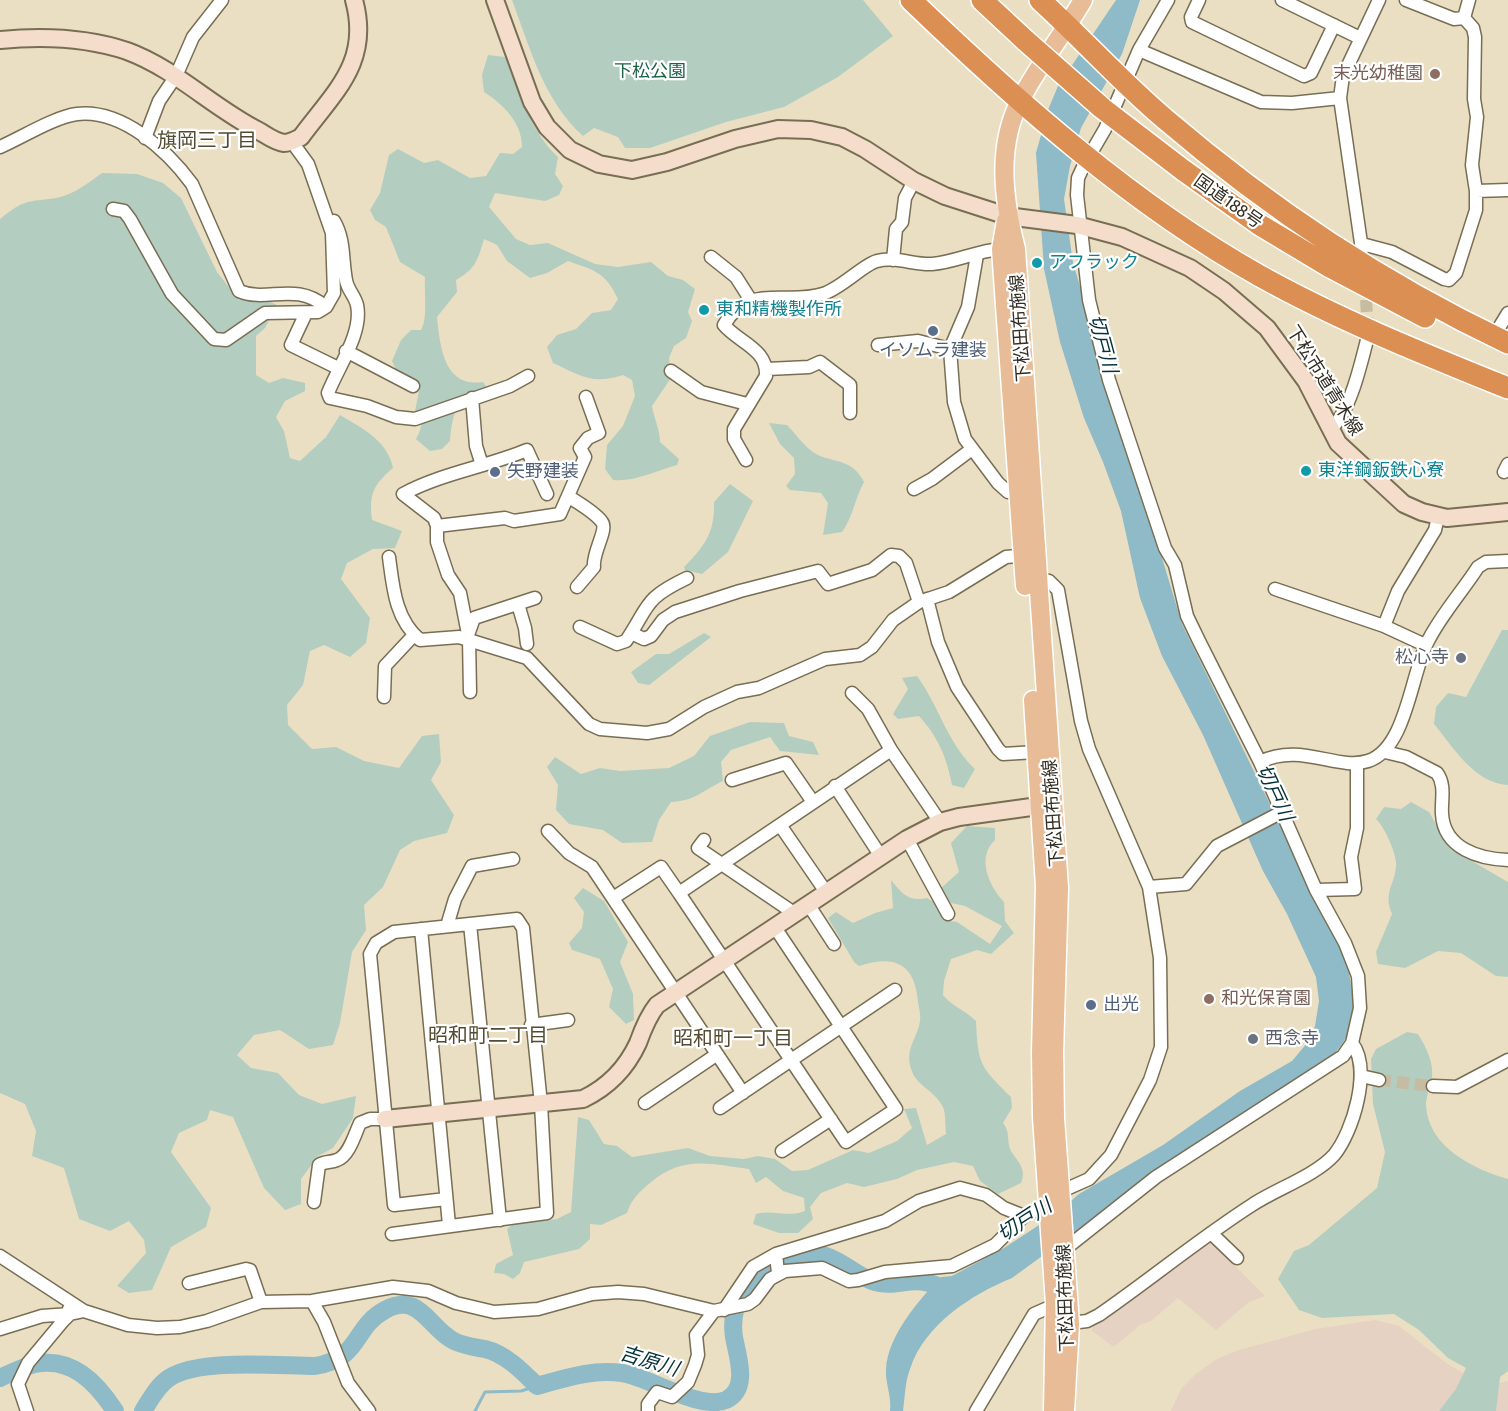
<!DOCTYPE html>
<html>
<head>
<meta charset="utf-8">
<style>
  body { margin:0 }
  canvas { display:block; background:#eadfc2 }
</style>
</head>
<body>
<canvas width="1508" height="1411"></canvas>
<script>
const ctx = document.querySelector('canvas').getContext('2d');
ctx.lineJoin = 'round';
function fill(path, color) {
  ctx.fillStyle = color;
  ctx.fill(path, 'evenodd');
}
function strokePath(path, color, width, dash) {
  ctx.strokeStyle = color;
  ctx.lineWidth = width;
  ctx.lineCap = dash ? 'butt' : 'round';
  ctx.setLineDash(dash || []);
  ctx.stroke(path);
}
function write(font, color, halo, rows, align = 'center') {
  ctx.font = font + ' "Fira Sans Condensed","Noto Sans JP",sans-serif';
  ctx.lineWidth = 4.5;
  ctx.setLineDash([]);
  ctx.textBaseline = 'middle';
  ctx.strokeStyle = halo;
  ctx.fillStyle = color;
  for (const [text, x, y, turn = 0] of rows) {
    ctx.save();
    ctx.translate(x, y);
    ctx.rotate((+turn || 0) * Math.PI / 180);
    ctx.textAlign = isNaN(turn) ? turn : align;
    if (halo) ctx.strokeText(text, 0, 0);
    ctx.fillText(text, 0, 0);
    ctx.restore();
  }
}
fill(new Path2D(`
  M1209,1240L1265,1296L1249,1302L1216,1330L1178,1298L1151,1321L1140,1325L1114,1347L1092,1331L1093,1326Z
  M1375,1320L1399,1326L1446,1363L1470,1377L1494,1384L1508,1381V1411H1171L1181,1389L1197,1373L1217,1359L1239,1350L1316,1329Z`), '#e5d2c3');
fill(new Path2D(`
  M512,0H863L893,36L838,77L784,107L726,122L650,148H625L618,137L594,128L583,136C544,101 530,48 512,0Z
  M488,55L505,57C519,92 530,131 558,157L555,174L563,186L559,195L545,201L495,193L489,207L516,239L530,245L548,243L595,264L618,267L651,262L668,276L683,280L695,289L688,312L692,321L686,338L674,346L669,358L671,378L652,406C654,419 660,429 660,442L679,459L677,465C655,471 635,482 613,480L605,469L607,445L623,426L635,396L632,380L623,375C591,385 582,376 553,363L547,347L557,335L576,329L592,313L611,310L618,299C605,272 596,271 568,261L547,273L530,278L507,261L497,245L484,239C478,259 476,269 456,280L457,292L437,317C440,347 444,388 483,382L487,388C456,401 453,408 450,441L442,449L430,451L416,439C423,426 423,423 415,411L420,386L415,379L396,370L392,361L401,340L411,330H421C428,318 424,293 425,277L400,262L386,227L375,220L370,210L380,193L389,155L398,149L424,163L438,160L470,178L486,176L500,153L513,154L522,147C522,123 504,105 484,92L482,75Z
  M102,173L137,174L163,183L181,198L217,272L239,300H266L277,305L265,328L256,336V375L269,383L283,378L305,383V391L285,401L276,417L284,431L290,458L300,461L326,437L340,415C362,428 388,441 393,468C373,485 369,494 372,520L402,531L395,548L373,549L347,563L341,579L370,618L366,643L350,657L324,645L310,651L303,685L287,705L288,725L312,749L336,747L364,761L399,768L422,736L439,734L441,762L431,780L454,815L447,833L414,841L400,850L383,887L364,905L366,930L352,952L340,1023L333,1045L309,1049L280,1030L254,1035L237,1055L251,1068L278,1073L299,1095L322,1104L356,1096L353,1118L333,1148L318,1156L301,1179V1204L285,1210L264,1188L233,1117L210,1110L207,1120L179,1133L171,1152L211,1208L206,1227L171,1247L152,1290L129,1293L117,1286L146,1253L144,1240L129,1221L110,1231L79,1219L64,1168L32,1156L36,1131L25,1104L0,1093V219C25,199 27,202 56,198C73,195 88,183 102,173Z
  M769,423L787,425C795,433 803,445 813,452C830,464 851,456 864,482C855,498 853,517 842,532L823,535L828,503L821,493L790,490L786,486L795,474L794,458L780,444Z
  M730,484L753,501L728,552L702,574L685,570L684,567C705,546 715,532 714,502Z
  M1502,630H1508V785C1474,783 1454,748 1434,724L1436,707L1448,693L1466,697Z
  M704,633L711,637L649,685L638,683L631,672L656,654H669Z
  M917,676C939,706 948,744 975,769L964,788L952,785C947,758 938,737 919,716L898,719L893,714L908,689L902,678Z
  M750,722L784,723L789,736L813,742L819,755L780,751L770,737L731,750L721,762L723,781C702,791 695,801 671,802L659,820L652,842L622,843L603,830L569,824L556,810L558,785L547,767L555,757L581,774L600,768L620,771L669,768L694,756L710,736Z
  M1411,802L1429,812L1445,840L1463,856L1508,882V977L1496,976L1461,953L1438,951L1405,968L1378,964L1376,952L1392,914C1382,891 1397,883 1396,862C1395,851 1384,826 1376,819L1384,807L1401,809Z
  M967,826L995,828V840C976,857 989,886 1004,902L1005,921L1014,933L991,954L977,950L951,959L944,981L943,995C954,1008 965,1010 976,1021C978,1065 980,1066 1011,1097L1012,1108L1003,1123C1011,1132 1006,1142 1011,1151C1018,1162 1027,1169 1021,1183L998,1194L980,1181L973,1166L954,1162L917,1170L897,1179L864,1187L847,1183L821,1193L810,1207L813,1219L798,1233H779L753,1224L756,1214C774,1209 788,1218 805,1211L804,1198L783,1191L766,1177L756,1183L749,1169C709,1164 683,1155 650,1183C639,1192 631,1200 627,1213L601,1225L590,1224V1239L579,1249L524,1262L520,1273L513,1279L504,1274L494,1273L496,1264L513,1255L507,1229L513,1224L557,1219L571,1212L578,1117L589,1120L604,1144L617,1146L632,1157L688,1148L710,1156L744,1159L758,1156L775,1159L792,1171L808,1170L853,1150L869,1153L897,1141L912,1128L904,1109L916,1108L927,1145L946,1134C945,1126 946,1114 943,1107C934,1089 914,1086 910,1065C906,1048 918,1036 920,1021C921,1015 919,1008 918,1002C915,964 895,954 859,966L854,962L828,918L836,912L853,923L875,913L893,908L891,880C902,894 909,902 927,898L939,905L944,920L957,922L990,944L1002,926L965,906L951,903L941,888L959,872L951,843Z
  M583,888L604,901L628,942L620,962L633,994L634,1020L626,1024L609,1007L613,989L600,959L572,950L569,943L582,928L584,912L574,898Z
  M1407,1032L1418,1034C1426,1047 1434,1062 1432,1078C1430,1086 1426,1097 1426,1105C1428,1147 1473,1169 1508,1179V1371L1500,1377L1496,1411H1439L1456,1389L1466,1368L1448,1358L1419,1330L1394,1314L1322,1318L1299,1310L1278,1279L1294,1251L1309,1245L1377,1188L1385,1152L1373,1104L1371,1059L1376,1049Z`), '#b3cec1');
fill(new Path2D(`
  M1116,0H1140L1122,54L1081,128L1070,166L1064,199L1073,263L1182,624L1347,962C1355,1005 1361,1033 1324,1063L1204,1138L1012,1278C971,1295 925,1324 910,1369C905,1382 905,1397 903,1411H890C892,1397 885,1383 886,1369C888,1335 919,1300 941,1277L952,1276L1004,1248L1056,1214L1079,1194L1163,1145L1240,1091L1292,1061L1308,1042L1315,1026L1319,1001L1316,977L1287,914L1263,871L1203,735L1162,656L1140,598L1121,511L1103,462L1084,418L1060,342L1044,269L1036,153L1048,110L1058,86Z`), '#8ebbc7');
strokePath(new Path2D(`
  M475,1411L485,1392L521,1391L537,1386`), '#8ebbc7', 3);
strokePath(new Path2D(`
  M0,1378C11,1373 24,1366 35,1364C72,1357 96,1382 115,1411
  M143,1411C150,1400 157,1386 169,1378C199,1358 278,1366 315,1366C362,1358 352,1328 385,1310C420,1291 429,1329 454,1341C464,1346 475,1347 485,1349C506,1354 523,1372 537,1386C566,1378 592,1369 622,1373C649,1377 700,1411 726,1400C750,1389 737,1355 734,1337C732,1324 734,1309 740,1297C756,1266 796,1243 831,1258C846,1264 860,1278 875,1282C900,1289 916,1271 946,1291`), '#8ebbc7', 18);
strokePath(new Path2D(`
  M1365,282L1368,333
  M1379,1080L1433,1086`), '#c5bca2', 12, [12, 6]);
const street = new Path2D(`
  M1199,0L1191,17L1192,22L1304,76L1311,73L1334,25
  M1282,0L1360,38
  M1406,0L1454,19L1464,18
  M1464,18L1469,0
  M1139,50L1261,102L1292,103L1340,98
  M145,138L159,101L176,76L193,37L222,0
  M0,147C21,138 54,117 77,114C122,109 167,150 192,184L239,291C267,303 295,281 326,307
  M1476,191L1508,190
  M113,209L124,211L130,219L172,294L214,339L226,340L265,313L318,312L326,307L334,293L332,233L308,164L292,142
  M334,221C345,240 342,259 346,280C347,289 355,296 357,305C363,333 338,367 328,393L330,398L367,406L396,417L415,419L510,386L528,376
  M1362,244L1392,252L1444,279L1449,280L1456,273L1476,210V191L1472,165L1477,117L1474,99L1475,37L1473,28L1464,18
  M1362,250L1340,98L1343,76L1379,0
  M977,255L968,307L950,349L954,402L965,439L998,483L1008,492H1024
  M711,257L736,277L750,299
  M893,260L896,229L902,222L905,198L914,181
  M306,313L291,345L338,368
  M1494,336L1508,313
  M878,345L918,341L950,349
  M346,351L413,386
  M767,369L809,367L820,362L850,385V413
  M671,371L701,392L747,404
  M472,398L476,446L482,465
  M1331,429C1351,410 1361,363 1368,336
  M746,460L734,439V429L766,376C768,349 738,342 724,325C748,282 786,306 823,294C842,288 864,264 877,261C895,256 914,265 932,264C958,262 982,248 1008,249
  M1504,472L1508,464
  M914,489L932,479L972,449
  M568,496C578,503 595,512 602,522C608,530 592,553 594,567L577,587
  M437,526L505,518L514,521L560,514L585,457L580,448L588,438L599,433L586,397
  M389,557C393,587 395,619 420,640L459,637L527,658L589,724L600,729L647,733L669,729L704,707L737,692L759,688L825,659L860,655L872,647L893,620L919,602L949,592L1006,557L1029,555
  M1275,589L1384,626L1425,645
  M927,599L938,642L957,687L998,749L1003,754L1036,752
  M518,604L525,628L527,644
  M1384,626L1398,591L1435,530L1438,517
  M580,627L617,644L626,641C650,605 643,599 687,578
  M631,633L644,639L651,636L663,620L675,612L740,591L818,571L828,584L872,570L891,555L899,556L906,563L919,602
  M468,635L474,618L535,598
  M470,692L469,639L460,593L448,575L437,542V526L434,518L403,494C442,473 486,467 527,450L547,494
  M852,693L868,709L891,750L940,822
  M384,697L385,666L414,635
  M1385,752L1406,757L1437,773C1446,785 1441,801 1442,814C1444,849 1480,859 1508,860
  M1260,762C1301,742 1337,771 1368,761C1406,749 1411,675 1427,643C1440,616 1462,592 1478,567L1486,562L1508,561
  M732,780L786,763L813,802
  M835,786L880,855
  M780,825L826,892
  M548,831L569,853L592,867L743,1093
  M907,839L948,914
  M704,840L698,848L794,913
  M1149,887L1186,884L1217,846L1282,812
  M1316,890L1355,889L1351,857L1357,828V763
  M613,898L661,867L679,893
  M808,904L834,944
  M470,924L500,1220
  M447,926L455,899L472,866L513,859
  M774,926L896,1109L846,1142L679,893L891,750
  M421,929L449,1225
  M531,1025L568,1020
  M1361,1076L1379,1080
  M1433,1086L1457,1087L1508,1060
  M645,1103L716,1055
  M720,1108L895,990
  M782,1151L831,1119
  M314,1202L319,1165C325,1161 330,1163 337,1160C349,1156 355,1134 360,1123L370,1119H385
  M1211,1233L1237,1258
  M392,1234L547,1213L541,1104L523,928L517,919L394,932L376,943L370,954L394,1205L446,1199
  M1065,1249L1156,1177L1343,1056L1352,1043L1360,1008L1358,976L1345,943L1316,890L1260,762L1199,641L1187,616L1175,565L1165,548L1109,380L1089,300L1077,195L1078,178L1084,165L1105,129L1139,50L1168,0
  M0,1256L84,1311L128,1325L157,1328L180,1327L207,1321L261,1302L312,1301L393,1287L428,1291L456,1303L494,1312L538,1309L592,1294L618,1292L644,1294L714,1311L748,1304L755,1299L770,1279L785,1271L822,1268L849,1281L858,1280L885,1272L952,1266L995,1245L1024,1216L1042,1207L1062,1191L1089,1179L1111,1155L1150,1080L1161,1047L1160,958L1149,887L1089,749L1081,721L1058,590L1049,581L1037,578
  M778,1273L776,1254L885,1221L919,1201L960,1188L986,1195L1004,1208L1024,1216
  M189,1283L246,1269L250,1270L261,1302
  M312,1301L324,1322L348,1383L369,1411
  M724,1310L753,1267L776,1254
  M1063,1324L1087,1321L1099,1315C1151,1279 1199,1239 1252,1205C1276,1189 1315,1176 1334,1155C1353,1132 1372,1069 1352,1043
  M0,1329L42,1316L70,1314L69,1309
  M27,1411L18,1384L28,1363L63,1321L70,1314L84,1311
  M648,1411V1404L657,1392L672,1397L688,1382L695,1365L698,1355L696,1335L714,1311
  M976,1411L1034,1314L1061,1302`);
const secondary = new Path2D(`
  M495,0L532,102L547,127L570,150L599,164L632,170L667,162L735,139L778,129L811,130L842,137L865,149L914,181L945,196L1007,216L1077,225L1122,237L1190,268L1224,291L1267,328L1306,381L1338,443L1404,504L1422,512L1447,518L1508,512
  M0,40C41,36 88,38 127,51C176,69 213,108 259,131C266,135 275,142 284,143C290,143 295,140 301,137C335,91 371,62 354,0
  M385,1119L583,1099C608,1087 626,1069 638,1043C643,1029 648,1016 657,1005L907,839L940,822L959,817L1053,804`);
const primary = new Path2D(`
  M1006,221L1001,249L1025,586
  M1033,700L1045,886L1041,1053L1042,1117L1055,1303L1053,1411
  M1065,1411L1070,1324L1055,1118L1054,1052L1059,888L1016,249C1003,199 996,144 1022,97C1040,63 1064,33 1083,0`);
const highway = new Path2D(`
  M911,0C1017,102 1132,204 1260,276C1339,320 1424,354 1508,388
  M982,0L1026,41
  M1040,0C1083,39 1121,82 1165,119C1269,208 1385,285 1508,343
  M1183,170L1260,225L1330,267L1425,317`);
strokePath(street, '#786e54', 15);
strokePath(secondary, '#786e54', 20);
strokePath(primary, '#fff', 21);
strokePath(highway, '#fff', 24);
strokePath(street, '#fff', 12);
strokePath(secondary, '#f4ddcb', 16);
strokePath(primary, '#e9bc98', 18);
strokePath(highway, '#db8f53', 21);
const highwayBridge = new Path2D(`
  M1026,41L1102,108L1183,170`);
strokePath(highwayBridge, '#fff', 24, []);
strokePath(highwayBridge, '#db8f53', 21);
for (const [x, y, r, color] of [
  [1435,74,6,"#8d6e63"],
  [1037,263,6,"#0f9aa8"],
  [704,310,6,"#0f9aa8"],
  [933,331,6,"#5c6f8a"],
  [1306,471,6,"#0f9aa8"],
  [495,472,6,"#5c6f8a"],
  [1461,658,6,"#6b7280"],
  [1209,999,6,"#8d6e63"],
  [1091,1005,6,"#5c6f8a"],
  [1253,1039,6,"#6b7280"]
]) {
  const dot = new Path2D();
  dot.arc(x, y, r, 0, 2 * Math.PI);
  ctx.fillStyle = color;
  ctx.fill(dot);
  strokePath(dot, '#fff', 2);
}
write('18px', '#1d6248', '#fff', [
  ["下松公園",650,72]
]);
write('18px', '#785e54', '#fff', [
  ["末光幼稚園",1423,74],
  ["和光保育園",1221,999,"left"]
], 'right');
write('18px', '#322e23', '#fff', [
  ["国道188号",1228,202,35],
  ["下松田布施線",1021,328,-94],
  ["下松市道青木線",1324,381,58],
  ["下松田布施線",1054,813,-94],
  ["下松田布施線",1066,1298,-92]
]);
write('18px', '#0d838f', '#fff', [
  ["アフラック",1049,263],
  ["東和精機製作所",716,310],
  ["東洋鋼鈑鉄心寮",1318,471]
], 'left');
write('18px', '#4e5e75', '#fff', [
  ["イソムラ建装",933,351,"center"],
  ["矢野建装",507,472],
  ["出光",1103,1005]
], 'left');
write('18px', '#5b616d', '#fff', [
  ["松心寺",1449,658],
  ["西念寺",1265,1039,"left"]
], 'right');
write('20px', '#554b32', '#fff', [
  ["旗岡三丁目",207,141],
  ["昭和町二丁目",488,1036],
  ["昭和町一丁目",733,1039]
]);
write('italic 20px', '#04313a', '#fff', [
  ["切戸川",1102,344,75],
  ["切戸川",1274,793,65],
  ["切戸川",1025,1221,-33],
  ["吉原川",649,1362,17]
]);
</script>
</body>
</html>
